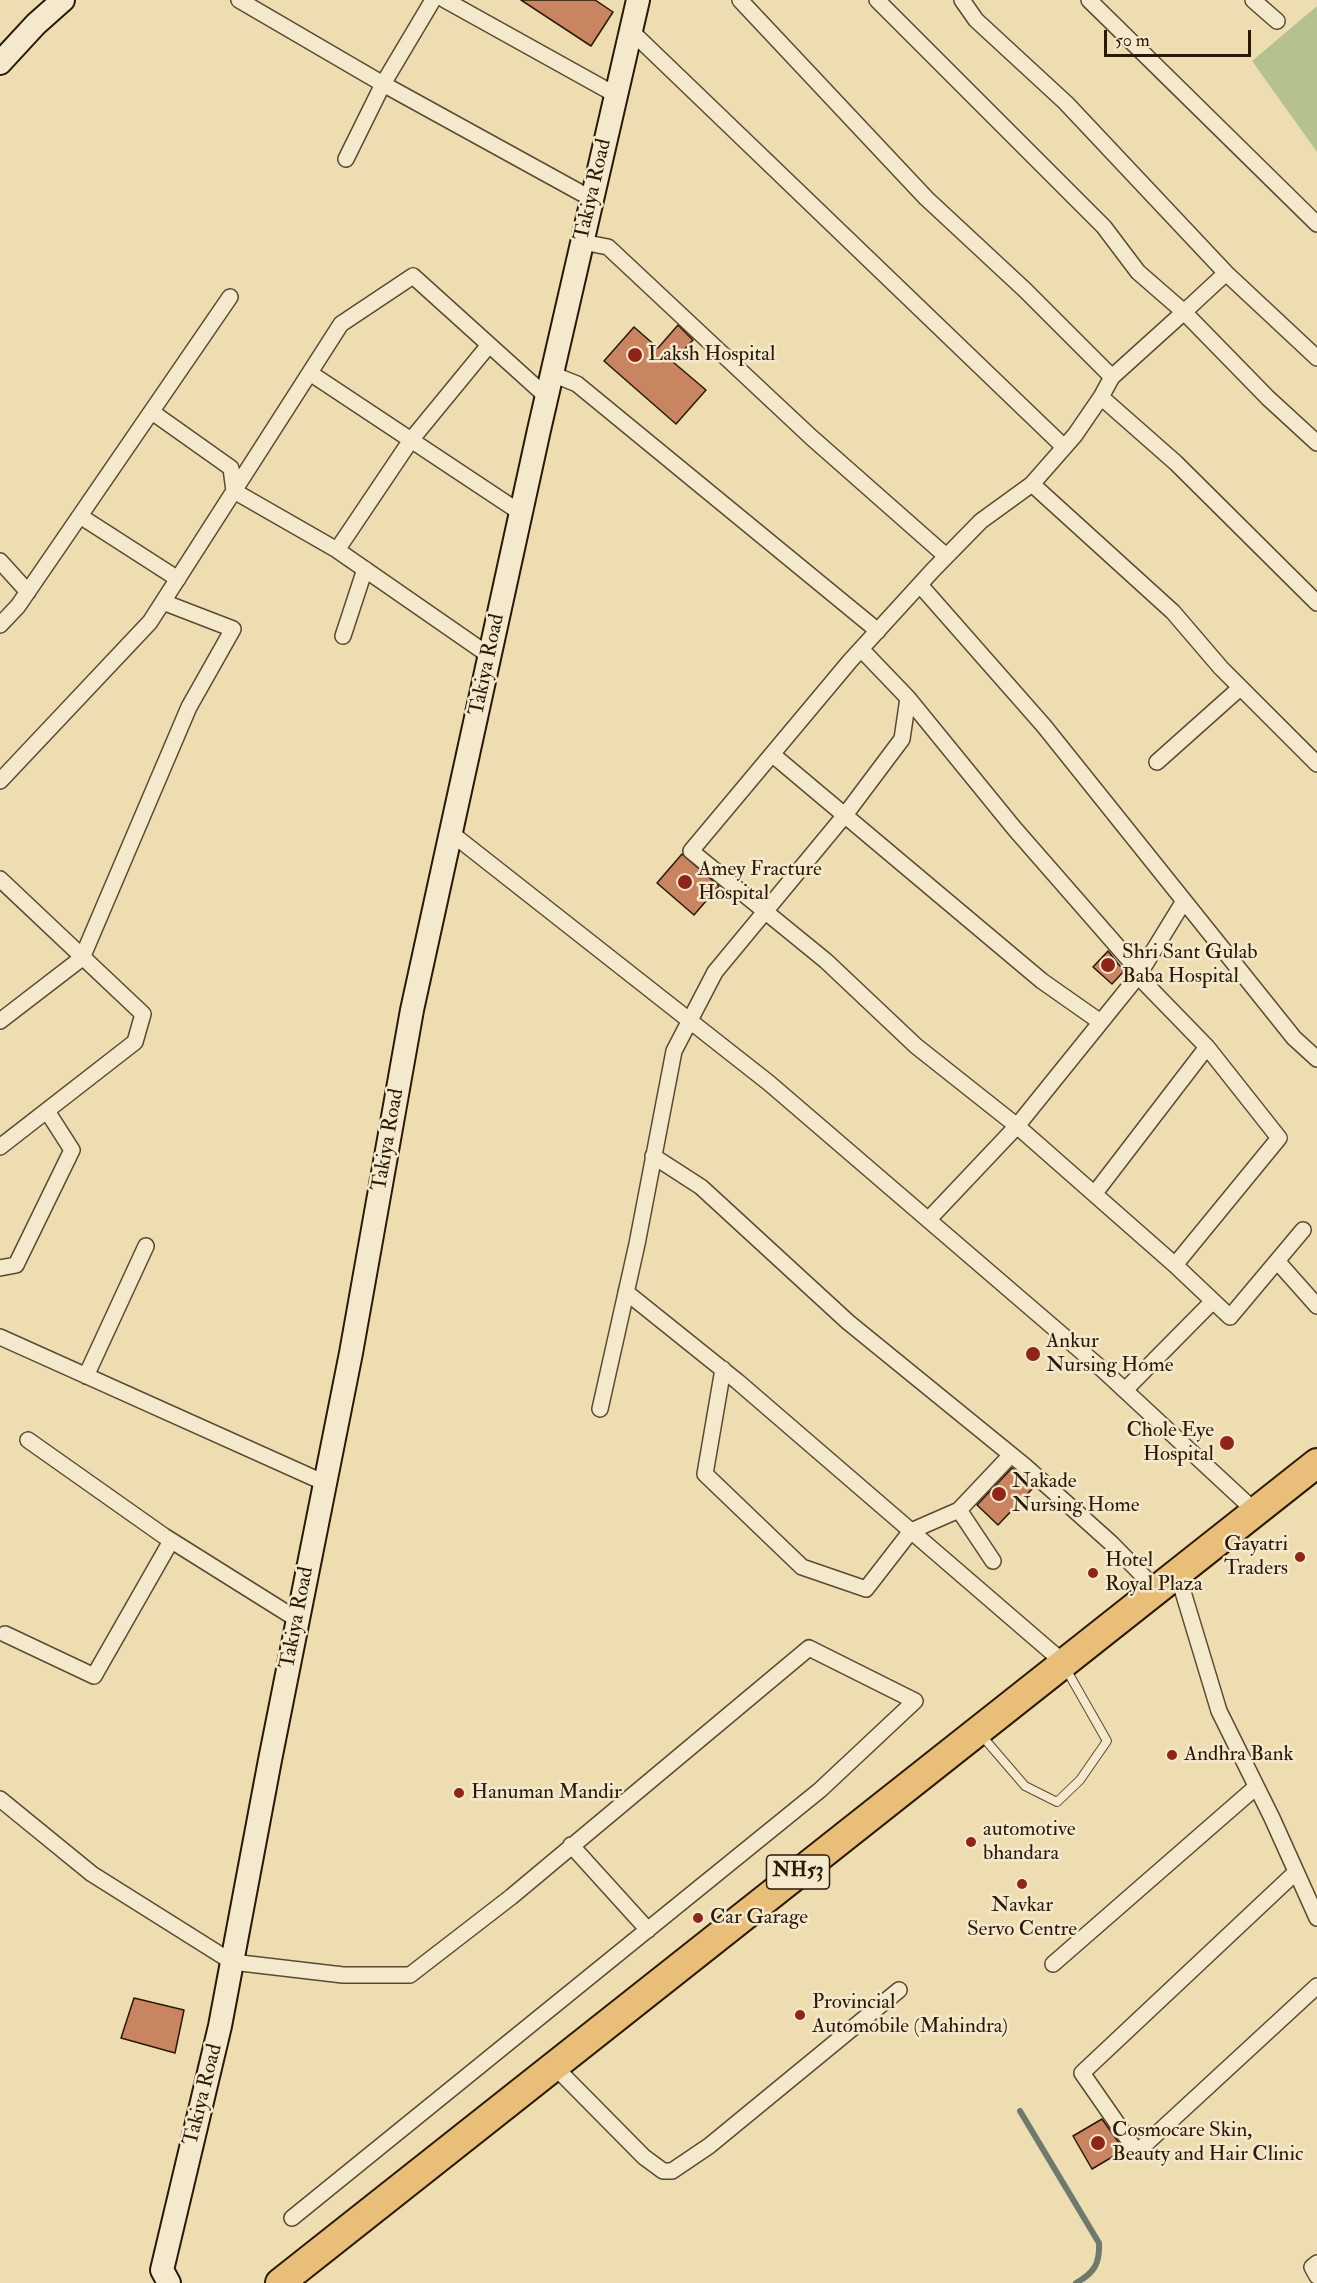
<!DOCTYPE html>
<html>
<head>
<meta charset="utf-8">
<style>
  body { margin:0 }
  #map { position:relative; width:1317px; height:2283px; overflow:hidden; background:#efddb2; font-family:"IM FELL Double Pica",serif }
  canvas { display:block }
  .scale { position:absolute; left:1104px; top:30px; width:147px; height:27px; box-sizing:border-box; border:3px solid #291906; border-top:0; padding-left:8px; font-size:18px; line-height:21px; white-space:nowrap; color:#291906; -webkit-text-stroke:4px #f5e9cd; paint-order:stroke }
</style>
</head>
<body>
<div id="map">
<canvas width="1317" height="2283"></canvas>
<div class="scale">50 m</div>
</div>
<script>
const ctx = document.querySelector('canvas').getContext('2d');
ctx.lineJoin = 'round';
function fill(path, color) {
  ctx.fillStyle = color;
  ctx.fill(path, 'evenodd');
}
function strokePath(path, color, width, dash) {
  ctx.strokeStyle = color;
  ctx.lineWidth = width;
  ctx.lineCap = dash ? 'butt' : 'round';
  ctx.setLineDash(dash || []);
  ctx.stroke(path);
}
function write(font, color, halo, rows, align = 'center') {
  ctx.font = font + ' "IM FELL Double Pica",serif';
  ctx.lineWidth = 5;
  ctx.setLineDash([]);
  ctx.textBaseline = 'middle';
  ctx.strokeStyle = halo;
  ctx.fillStyle = color;
  for (const [text, x, y, turn = 0] of rows) {
    ctx.save();
    ctx.translate(x, y);
    ctx.rotate((+turn || 0) * Math.PI / 180);
    ctx.textAlign = isNaN(turn) ? turn : align;
    if (halo) ctx.strokeText(text, 0, 0);
    ctx.fillText(text, 0, 0);
    ctx.restore();
  }
}
fill(new Path2D(`
  M1317,6V152L1252,61Z`), '#b5c28f');
strokePath(new Path2D(`
  M1020,2111L1099,2243C1100,2264 1094,2273 1076,2283`), '#6d7a6d', 6);
const building = new Path2D(`
  M521,0H595L613,12L591,46Z
  M678,325L693,340L673,362L706,390L676,424L604,361L634,327L658,348Z
  M682,854L719,886L694,915L657,883Z
  M1108,951L1124,971L1112,984L1093,967Z
  M1012,1468L1034,1487L998,1525L977,1505Z
  M134,1998L184,2010L175,2053L121,2038Z
  M1102,2119L1124,2150L1092,2169L1073,2136Z`);
fill(building, '#c98461');
strokePath(building, '#291906', 1.5);
const lane = new Path2D(`
  M982,1736L1025,1786L1057,1802L1080,1780L1107,1741L1066,1669`);
const street = new Path2D(`
  M239,0L383,84L592,199
  M445,0L616,95
  M740,0L926,198L1025,290L1112,377
  M877,0L1104,227L1138,272L1184,312L1112,377L1101,397
  M962,0L976,20L1066,103L1226,273
  M1089,0L1317,224
  M1253,0L1277,21
  M631,31L1063,446
  M346,159L383,84L433,0
  M582,242L608,247L811,437L946,556
  M489,345L411,440L337,550L490,656
  M1317,358L1226,273L1184,312L1268,398L1317,443
  M310,373L521,513
  M552,374L577,384L878,631
  M152,412L231,468L234,491L337,550
  M80,516L178,579
  M0,561L28,592
  M920,585L1044,726L1294,1038L1317,1059
  M1317,603L1176,463L1101,397L1075,435L1032,484L1173,612L1221,668L1317,764
  M0,625L18,606L230,297
  M343,636L365,569
  M861,649L908,698L1014,828L1131,962L1138,976
  M773,755L1042,981L1099,1021
  M1157,762L1240,688
  M0,781L150,622L341,324L413,276L547,397
  M451,833L769,1083L1103,1370L1256,1512
  M0,879L143,1014L135,1042L0,1147
  M1138,976L1184,901
  M0,1021L82,958L189,707L233,629L163,602
  M653,1156L701,1187L848,1322L1025,1466L1111,1543L1155,1588
  M1095,1193L1207,1047
  M929,1219L1017,1126L1175,1265L1279,1138L1207,1047L1138,976L1017,1126L916,1046L826,961L691,851L850,661L933,570L981,521L1032,484
  M1277,1261L1317,1306
  M1175,1265L1230,1317L1303,1230
  M0,1268L16,1265L72,1150L47,1111
  M626,1292L737,1381L1063,1662
  M0,1337L325,1483
  M723,1369L705,1474L802,1567L866,1589L911,1531L959,1510L993,1561
  M86,1376L146,1246
  M1125,1390L1213,1301
  M600,1409L637,1244L674,1051L715,972L845,815L902,739L908,698
  M28,1440L164,1536L298,1620
  M959,1510L1011,1455
  M1177,1572L1219,1711L1272,1818L1317,1918
  M5,1634L94,1676L171,1541
  M0,1799L92,1874L232,1962L343,1975H410L511,1897L809,1648L915,1701L820,1790L292,2218
  M571,1845L648,1930
  M1296,1872L1082,2073L1137,2152L1317,1986
  M1053,1964L1256,1787
  M554,2066L644,2157L663,2171H672L709,2146L899,1990
  M1317,2263L1312,2267L1317,2276`);
const secondary = new Path2D(`
  M0,63L36,24L63,0
  M169,2283L162,2270L220,2026L270,1760L351,1353L412,1010L539,430L638,0`);
const highway = new Path2D(`
  M280,2283L1317,1463`);
strokePath(lane, '#5a4a31', 10);
strokePath(street, '#5a4a31', 18);
strokePath(secondary, '#291906', 26);
strokePath(highway, '#291906', 32);
strokePath(lane, '#f5e9cd', 8);
strokePath(street, '#f5e9cd', 15);
strokePath(secondary, '#f5e9cd', 22);
strokePath(highway, '#e8be79', 28);
for (const [x, y, r, color] of [
  [635,355,8,"#8f2418"],
  [685,882,8,"#8f2418"],
  [1108,965,8,"#8f2418"],
  [1033,1354,8,"#8f2418"],
  [1227,1443,8,"#8f2418"],
  [999,1494,8,"#8f2418"],
  [1300,1557,6,"#8f2418"],
  [1093,1573,6,"#8f2418"],
  [1172,1755,6,"#8f2418"],
  [459,1793,6,"#8f2418"],
  [971,1842,6,"#8f2418"],
  [1022,1884,6,"#8f2418"],
  [698,1918,6,"#8f2418"],
  [800,2015,6,"#8f2418"],
  [1098,2143,8,"#8f2418"]
]) {
  const dot = new Path2D();
  dot.arc(x, y, r, 0, 2 * Math.PI);
  ctx.fillStyle = color;
  ctx.fill(dot);
  strokePath(dot, '#f5e9cd', 2);
}
for (const [x, y, w] of [
  [798,1872,63]
]) {
  const box = new Path2D();
  box.roundRect(x - w / 2, y - 17, w, 34, 4.5);
  ctx.fillStyle = '#f5e9cd';
  ctx.fill(box);
  strokePath(box, '#291906', 1.5);
}
write('bold 20px', '#291906', null, [
  ["NH53",798,1872]
]);
write('21px', '#291906', '#f5e9cd', [
  ["Takiya Road",594,190,-77],
  ["Takiya Road",488,665,-78],
  ["Takiya Road",389,1140,-80],
  ["Takiya Road",298,1618,-79],
  ["Takiya Road",204,2095,-76]
]);
write('21px', '#291906', '#f5e9cd', [
  ["Laksh Hospital",648,355],
  ["Amey Fracture",698,870],
  ["Hospital",698,894],
  ["Shri Sant Gulab",1122,953],
  ["Baba Hospital",1122,977],
  ["Ankur",1046,1342],
  ["Nursing Home",1046,1366],
  ["Chole Eye",1214,1431,"right"],
  ["Hospital",1214,1455,"right"],
  ["Nakade",1012,1482],
  ["Nursing Home",1012,1506],
  ["Gayatri",1288,1545,"right"],
  ["Traders",1288,1569,"right"],
  ["Hotel",1105,1561],
  ["Royal Plaza",1105,1585],
  ["Andhra Bank",1184,1755],
  ["Hanuman Mandir",471,1793],
  ["automotive",983,1830],
  ["bhandara",983,1854],
  ["Navkar",1022,1906,"center"],
  ["Servo Centre",1022,1930,"center"],
  ["Car Garage",710,1918],
  ["Provincial",812,2003],
  ["Automobile (Mahindra)",812,2027],
  ["Cosmocare Skin,",1112,2131],
  ["Beauty and Hair Clinic",1112,2155]
], 'left');
</script>
</body>
</html>
